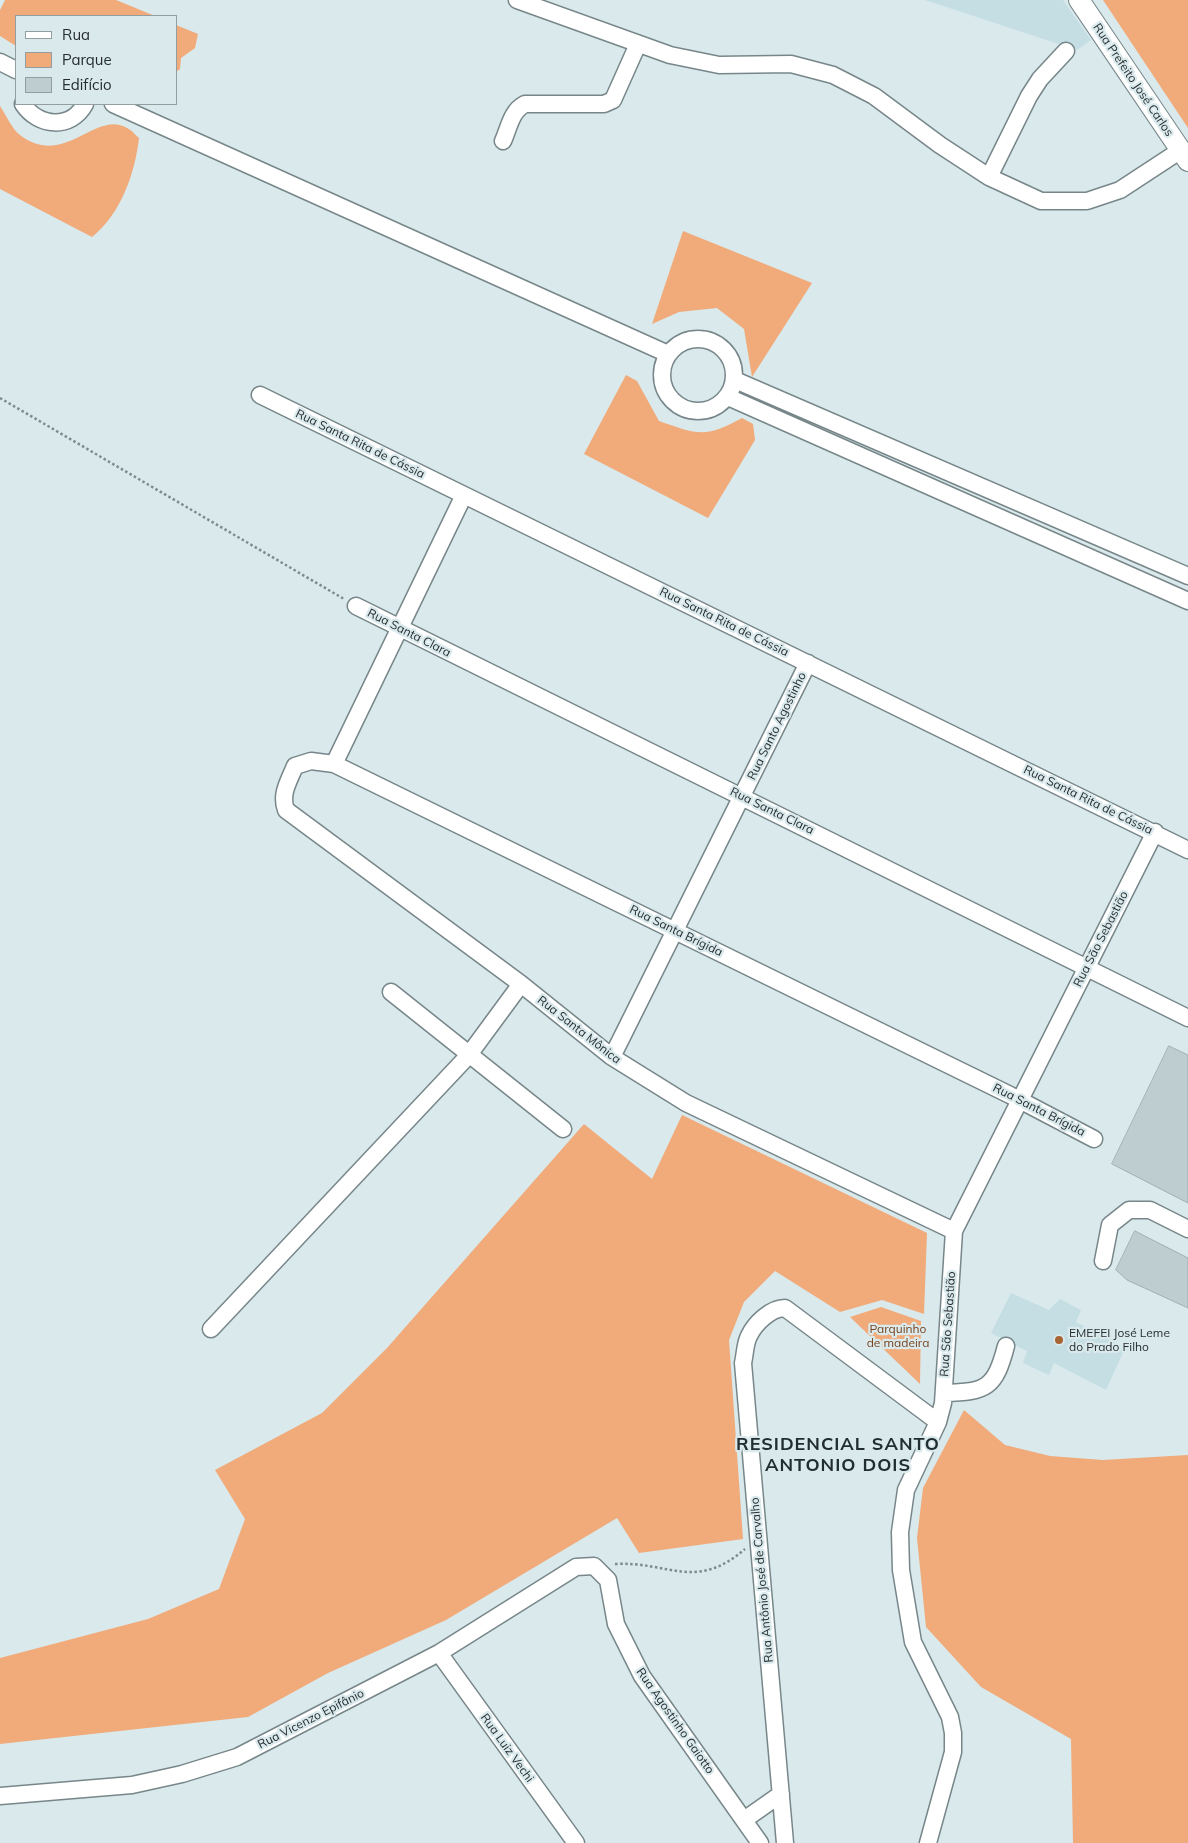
<!DOCTYPE html>
<html>
<head>
<meta charset="utf-8">
<style>
  body { margin:0 }
  #map { position:relative; width:1188px; height:1843px; overflow:hidden; background:#d9e9ec; font-family:Mulish,sans-serif }
  canvas { display:block }
  .legend { position:absolute; left:15px; top:15px; width:162px; height:90px; box-sizing:border-box; background:#d9e9ec; border:1px solid #929ea0; margin:0; padding:6px 9px; list-style:none; font-size:15px; color:#272d2f }
  .legend li { display:flex; align-items:center; gap:10px; height:25px }
  .legend b { width:25px; border:1px solid #929ea0 }
</style>
</head>
<body>
<div id="map">
<canvas width="1188" height="1843"></canvas>
<ul class="legend">
<li><b style="height:6px;background:#fff"></b>Rua</li>
<li><b style="height:14px;background:#f1aa79"></b>Parque</li>
<li><b style="height:14px;background:#becdd0"></b>Edifício</li>
</ul>
</div>
<script>
const ctx = document.querySelector('canvas').getContext('2d');
ctx.lineJoin = 'round';
function fill(path, color) {
  ctx.fillStyle = color;
  ctx.fill(path, 'evenodd');
}
function strokePath(path, color, width, dash) {
  ctx.strokeStyle = color;
  ctx.lineWidth = width;
  ctx.lineCap = dash ? 'butt' : 'round';
  ctx.setLineDash(dash || []);
  ctx.stroke(path);
}
function write(font, color, halo, rows, align = 'center') {
  ctx.font = font + ' Mulish,sans-serif';
  ctx.lineWidth = 4.5;
  ctx.setLineDash([]);
  ctx.textBaseline = 'middle';
  ctx.strokeStyle = halo;
  ctx.fillStyle = color;
  for (const [text, x, y, turn = 0] of rows) {
    ctx.save();
    ctx.translate(x, y);
    ctx.rotate((+turn || 0) * Math.PI / 180);
    ctx.textAlign = isNaN(turn) ? turn : align;
    if (halo) ctx.strokeText(text, 0, 0);
    ctx.fillText(text, 0, 0);
    ctx.restore();
  }
}
fill(new Path2D(`
  M925,0H1063L1091,40L1077,50Z
  M1011,1293L1049,1310L1060,1299L1081,1310L1076,1322L1125,1348L1106,1390L1054,1363L1049,1375L1023,1363L1027,1351L991,1333Z`), '#c5dee3');
fill(new Path2D(`
  M5,0H116L155,16H16V46L0,36V10Z
  M1103,0H1188V128Z
  M176,25L198,34L195,48L181,58L180,69L176,72Z
  M0,106C6,115 12,129 20,135C64,169 96,109 127,128C132,130 135,135 139,138C135,173 121,214 92,237L0,189Z
  M683,231L812,283L752,377L744,329L717,308L679,312L652,324Z
  M626,375L637,381L659,421C697,434 704,439 742,418L753,424L755,440L708,518L584,454Z
  M682,1115L927,1233L924,1314L882,1300L840,1312L775,1271L744,1302L729,1340L743,1539L639,1553L617,1518L446,1620L328,1673L248,1717L0,1744V1658L148,1619L219,1589L245,1519L215,1470L322,1413L387,1348L584,1124L652,1179Z
  M881,1307L921,1321L920,1384L850,1317Z
  M964,1410L1005,1445L1050,1456L1103,1460L1188,1455V1843H1073L1071,1739L981,1687L926,1627L917,1538L923,1488Z`), '#f1aa79');
const building = new Path2D(`
  M1169,1046L1188,1055V1203L1112,1164Z
  M1135,1231L1188,1258V1308L1127,1280L1116,1270Z`);
fill(building, '#becdd0');
strokePath(building, '#a0b0b3', 1);
const minor = new Path2D(`
  M517,0L670,55L719,65L791,64L833,75L874,96L940,145L989,177L1041,201H1087L1120,190L1181,150
  M0,62L16,70
  M23,104C38,127 71,130 85,104
  M113,104L668,354
  M503,141C509,128 511,111 525,104H604L613,100L638,44
  M989,177L1029,96L1040,79L1066,51
  M662 375a36 36 0 1 1 72 0a36 36 0 1 1-72 0Z
  M735,380L1188,576
  M260,395L1188,850
  M728,397L1188,601
  M356,606L1188,1018
  M334,764L464,495
  M391,992L563,1129
  M612,1057L808,663
  M954,1231L686,1103L612,1057L521,984L286,810C280,794 289,781 295,766L311,761L334,764L1010,1095L1094,1139
  M1103,1261L1110,1225L1129,1210H1150L1188,1229
  M211,1329L468,1056L521,984
  M944,1393C987,1392 995,1388 1006,1346
  M439,1653L576,1843
  M0,1796L132,1785L182,1774L237,1757L439,1653L576,1567L594,1566L608,1580L616,1624L642,1676L760,1843
  M744,1820L781,1794
  M785,1843L743,1363C745,1355 745,1343 749,1336C755,1323 771,1308 785,1308L938,1422
  M928,1843L953,1752V1733L950,1717L913,1642L901,1570L900,1532L906,1490L938,1422L943,1403L954,1231L1155,832`);
const major = new Path2D(`
  M1079,0L1188,161`);
strokePath(minor, '#778689', 19);
strokePath(major, '#778689', 22);
strokePath(new Path2D(`
  M0,398L344,599
  M615,1564C669,1561 695,1592 745,1549`), '#7f8a8c', 2.5, [2.5, 2.5]);
strokePath(minor, '#fff', 16);
strokePath(major, '#fff', 20);
for (const [x, y, r, color] of [
  [1059,1340,5,"#a86533"]
]) {
  const dot = new Path2D();
  dot.arc(x, y, r, 0, 2 * Math.PI);
  ctx.fillStyle = color;
  ctx.fill(dot);
  strokePath(dot, '#d9e9ec', 2);
}
write('12px', '#272d2f', '#d9e9ec', [
  ["Rua Prefeito José Carlos",1133,80,56],
  ["Rua Santa Rita de Cássia",360,444,26],
  ["Rua Santa Rita de Cássia",724,622,26],
  ["Rua Santa Clara",409,633,27],
  ["Rua Santo Agostinho",777,726,-64],
  ["Rua Santa Rita de Cássia",1088,800,26],
  ["Rua Santa Clara",772,811,26],
  ["Rua Santa Brígida",676,931,26],
  ["Rua São Sebastião",1101,939,-63],
  ["Rua Santa Mônica",579,1030,38],
  ["Rua Santa Brígida",1039,1110,27],
  ["Rua São Sebastião",948,1324,-86],
  ["Rua Antônio José de Carvalho",762,1580,-95],
  ["Rua Vicenzo Epifânio",311,1719,-27],
  ["Rua Agostinho Gaiotto",675,1721,55],
  ["Rua Luiz Vechi",507,1748,54]
]);
write('12px', '#78451f', '#d9e9ec', [
  ["Parquinho",898,1329],
  ["de madeira",898,1343]
]);
write('12px', '#272d2f', '#d9e9ec', [
  ["EMEFEI José Leme",1069,1333],
  ["do Prado Filho",1069,1347]
], 'left');
ctx.letterSpacing = '1px';
write('bold 18px', '#212d30', '#d9e9ec', [
  ["RESIDENCIAL SANTO",838,1445],
  ["ANTONIO DOIS",838,1466]
]);
ctx.letterSpacing = '0px';
</script>
</body>
</html>
